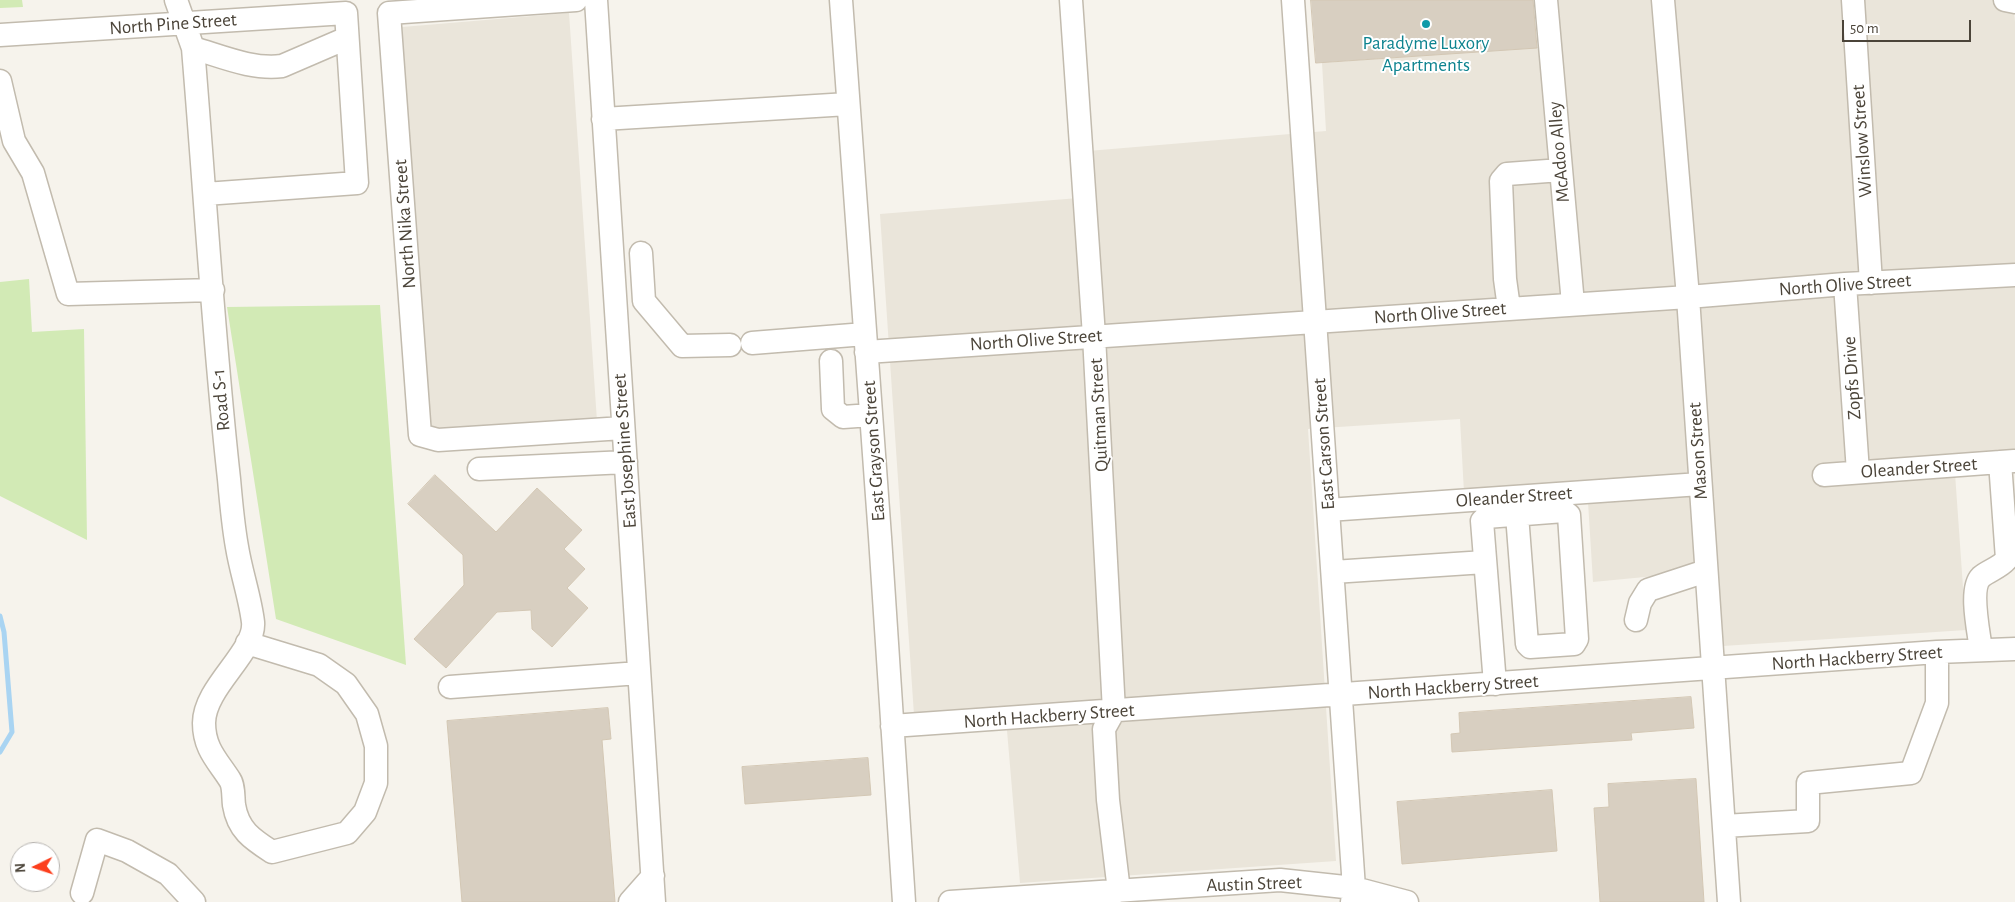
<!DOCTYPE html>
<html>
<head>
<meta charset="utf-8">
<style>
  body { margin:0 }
  #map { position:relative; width:2015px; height:902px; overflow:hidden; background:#f6f3ec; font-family:"Alegreya Sans",sans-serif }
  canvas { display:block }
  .north { position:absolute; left:10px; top:842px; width:50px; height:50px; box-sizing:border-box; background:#fff; border:1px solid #b7b4b0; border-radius:50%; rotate:266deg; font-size:14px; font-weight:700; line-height:20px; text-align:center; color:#4b4439 }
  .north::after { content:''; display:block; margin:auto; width:18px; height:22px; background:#fc3f1d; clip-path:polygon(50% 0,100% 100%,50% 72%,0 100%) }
  .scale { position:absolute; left:1842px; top:20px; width:129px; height:22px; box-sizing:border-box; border:2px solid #4b4439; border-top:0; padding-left:6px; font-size:15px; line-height:18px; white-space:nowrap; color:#4b4439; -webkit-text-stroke:4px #fff; paint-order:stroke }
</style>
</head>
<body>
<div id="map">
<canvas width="2015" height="902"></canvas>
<div class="north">N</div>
<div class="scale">50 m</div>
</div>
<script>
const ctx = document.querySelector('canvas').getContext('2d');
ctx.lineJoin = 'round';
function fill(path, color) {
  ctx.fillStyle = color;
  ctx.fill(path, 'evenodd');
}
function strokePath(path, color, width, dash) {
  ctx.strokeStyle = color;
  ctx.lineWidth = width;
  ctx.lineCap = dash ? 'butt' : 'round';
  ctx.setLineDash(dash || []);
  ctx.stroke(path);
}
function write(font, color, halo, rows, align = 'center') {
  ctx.font = font + ' "Alegreya Sans",sans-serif';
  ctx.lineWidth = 4;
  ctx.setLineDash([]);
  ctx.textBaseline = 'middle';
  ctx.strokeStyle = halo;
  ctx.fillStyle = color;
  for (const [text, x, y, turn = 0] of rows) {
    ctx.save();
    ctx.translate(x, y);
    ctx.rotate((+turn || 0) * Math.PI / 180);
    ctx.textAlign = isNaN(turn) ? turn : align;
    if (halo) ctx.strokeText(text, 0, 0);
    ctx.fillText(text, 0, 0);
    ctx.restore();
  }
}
fill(new Path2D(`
  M1536,0H2013L2015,22V454L1954,459L1966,630L1723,646L1717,570L1593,582L1587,486L1464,493L1460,419L1308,429L1336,861L1020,883L1005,707L914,715L880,214L1091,197L1088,151L1326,131L1322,63L1540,47Z
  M569,13L597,421L439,433L427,427L402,27Z`), '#eae5da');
fill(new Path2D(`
  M0,0H22L23,7L0,8Z
  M29,279L32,332L84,329L87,540L0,496V282Z
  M380,305L406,665L276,619L227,307Z`), '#d2eab5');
strokePath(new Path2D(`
  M0,616L4,632L12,732L0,752`), '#a9d4f2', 5);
const building = new Path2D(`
  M1311,0H1533L1537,48L1316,63Z
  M435,475L496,532L537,488L582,530L564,549L585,569L567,588L588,608L552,647L532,629L531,610L497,612L446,668L414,639L464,585L463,555L408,504Z
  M1691,697L1694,728L1631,733L1632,740L1452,752L1451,734L1460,733L1459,713Z
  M608,708L611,739L602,740L615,902H462L447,721Z
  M868,758L871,795L745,804L742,767Z
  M1696,779L1704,902H1600L1594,808L1609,807L1608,784Z
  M1552,790L1557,851L1402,864L1397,802Z`);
fill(building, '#d8cfc1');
strokePath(building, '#d3c7b4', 1);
const minor = new Path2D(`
  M176,0L193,48C205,191 213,336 229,479C231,502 233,525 237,547C241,572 250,597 253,622C256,652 204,687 204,723C204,749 218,761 230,780C234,786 233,797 234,805C238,830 252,839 272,852L347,833L365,812L376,783V746L367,714L346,684L319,665L247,643
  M576,0L389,13L420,435L438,440L623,428
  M596,0L654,902
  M841,0L880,537L904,902
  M1071,0L1094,336L1114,711L1104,729L1108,800L1119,891
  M1293,0L1354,888L1352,902
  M1546,0L1573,304
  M1663,0L1688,297L1729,902
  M1853,0L1871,283
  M2005,0L2015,2
  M0,35L346,13L357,183L205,194
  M193,48C221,56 252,70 282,66L347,38
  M0,81L14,141L33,173L68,294L213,290
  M603,119L848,104
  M641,253L644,301L682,346L730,345
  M1845,284L1858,472
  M1509,308L1505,279L1501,181L1507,174L1561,170
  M752,343L865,334
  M866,352L1688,297L1845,284L2015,275
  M831,361L833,409L843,417L871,415
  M479,469L626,462
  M1824,475L2014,461
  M1328,510L1700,484
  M1333,572L1485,562
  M1636,620L1640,603L1648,590L1706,571
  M1981,650C1979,633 1969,589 1981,577C1989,570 2000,568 2007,559L2000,462
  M1495,684L1482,521L1486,517L1564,511L1569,515L1577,639L1574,644L1530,647L1527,644L1517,515
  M450,687L639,673
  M892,726L1937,652L2015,649
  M1724,826L1808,821V783L1911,773L1937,703V652
  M82,893L97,840L127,851L168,874L194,902
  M630,902L653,876
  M950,902L1280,880L1354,888L1407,902`);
strokePath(minor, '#c2bbae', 25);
strokePath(minor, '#fff', 22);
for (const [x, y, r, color] of [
  [1426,24,5,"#0f9aa8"]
]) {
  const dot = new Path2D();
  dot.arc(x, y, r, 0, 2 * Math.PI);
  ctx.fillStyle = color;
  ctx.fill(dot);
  strokePath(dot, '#fff', 2);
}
write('19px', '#4b4439', '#fff', [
  ["North Pine Street",173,24,-4],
  ["Winslow Street",1862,141,-94],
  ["McAdoo Alley",1559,152,-95],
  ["North Nika Street",405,224,-94],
  ["North Olive Street",1845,285,-4],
  ["North Olive Street",1440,313,-4],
  ["North Olive Street",1036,340,-4],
  ["Zopfs Drive",1852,378,-94],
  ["Road S-1",221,400,-95],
  ["Quitman Street",1099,415,-93],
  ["East Carson Street",1324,444,-94],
  ["East Josephine Street",625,451,-94],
  ["East Grayson Street",874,451,-94],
  ["Mason Street",1698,451,-94],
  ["Oleander Street",1919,468,-4],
  ["Oleander Street",1514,497,-4],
  ["North Hackberry Street",1857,658,-4],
  ["North Hackberry Street",1453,687,-4],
  ["North Hackberry Street",1049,716,-4],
  ["Austin Street",1254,884,-2]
]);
write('19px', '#0d838f', '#fff', [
  ["Paradyme Luxory",1426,43],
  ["Apartments",1426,65]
]);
</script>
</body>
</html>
